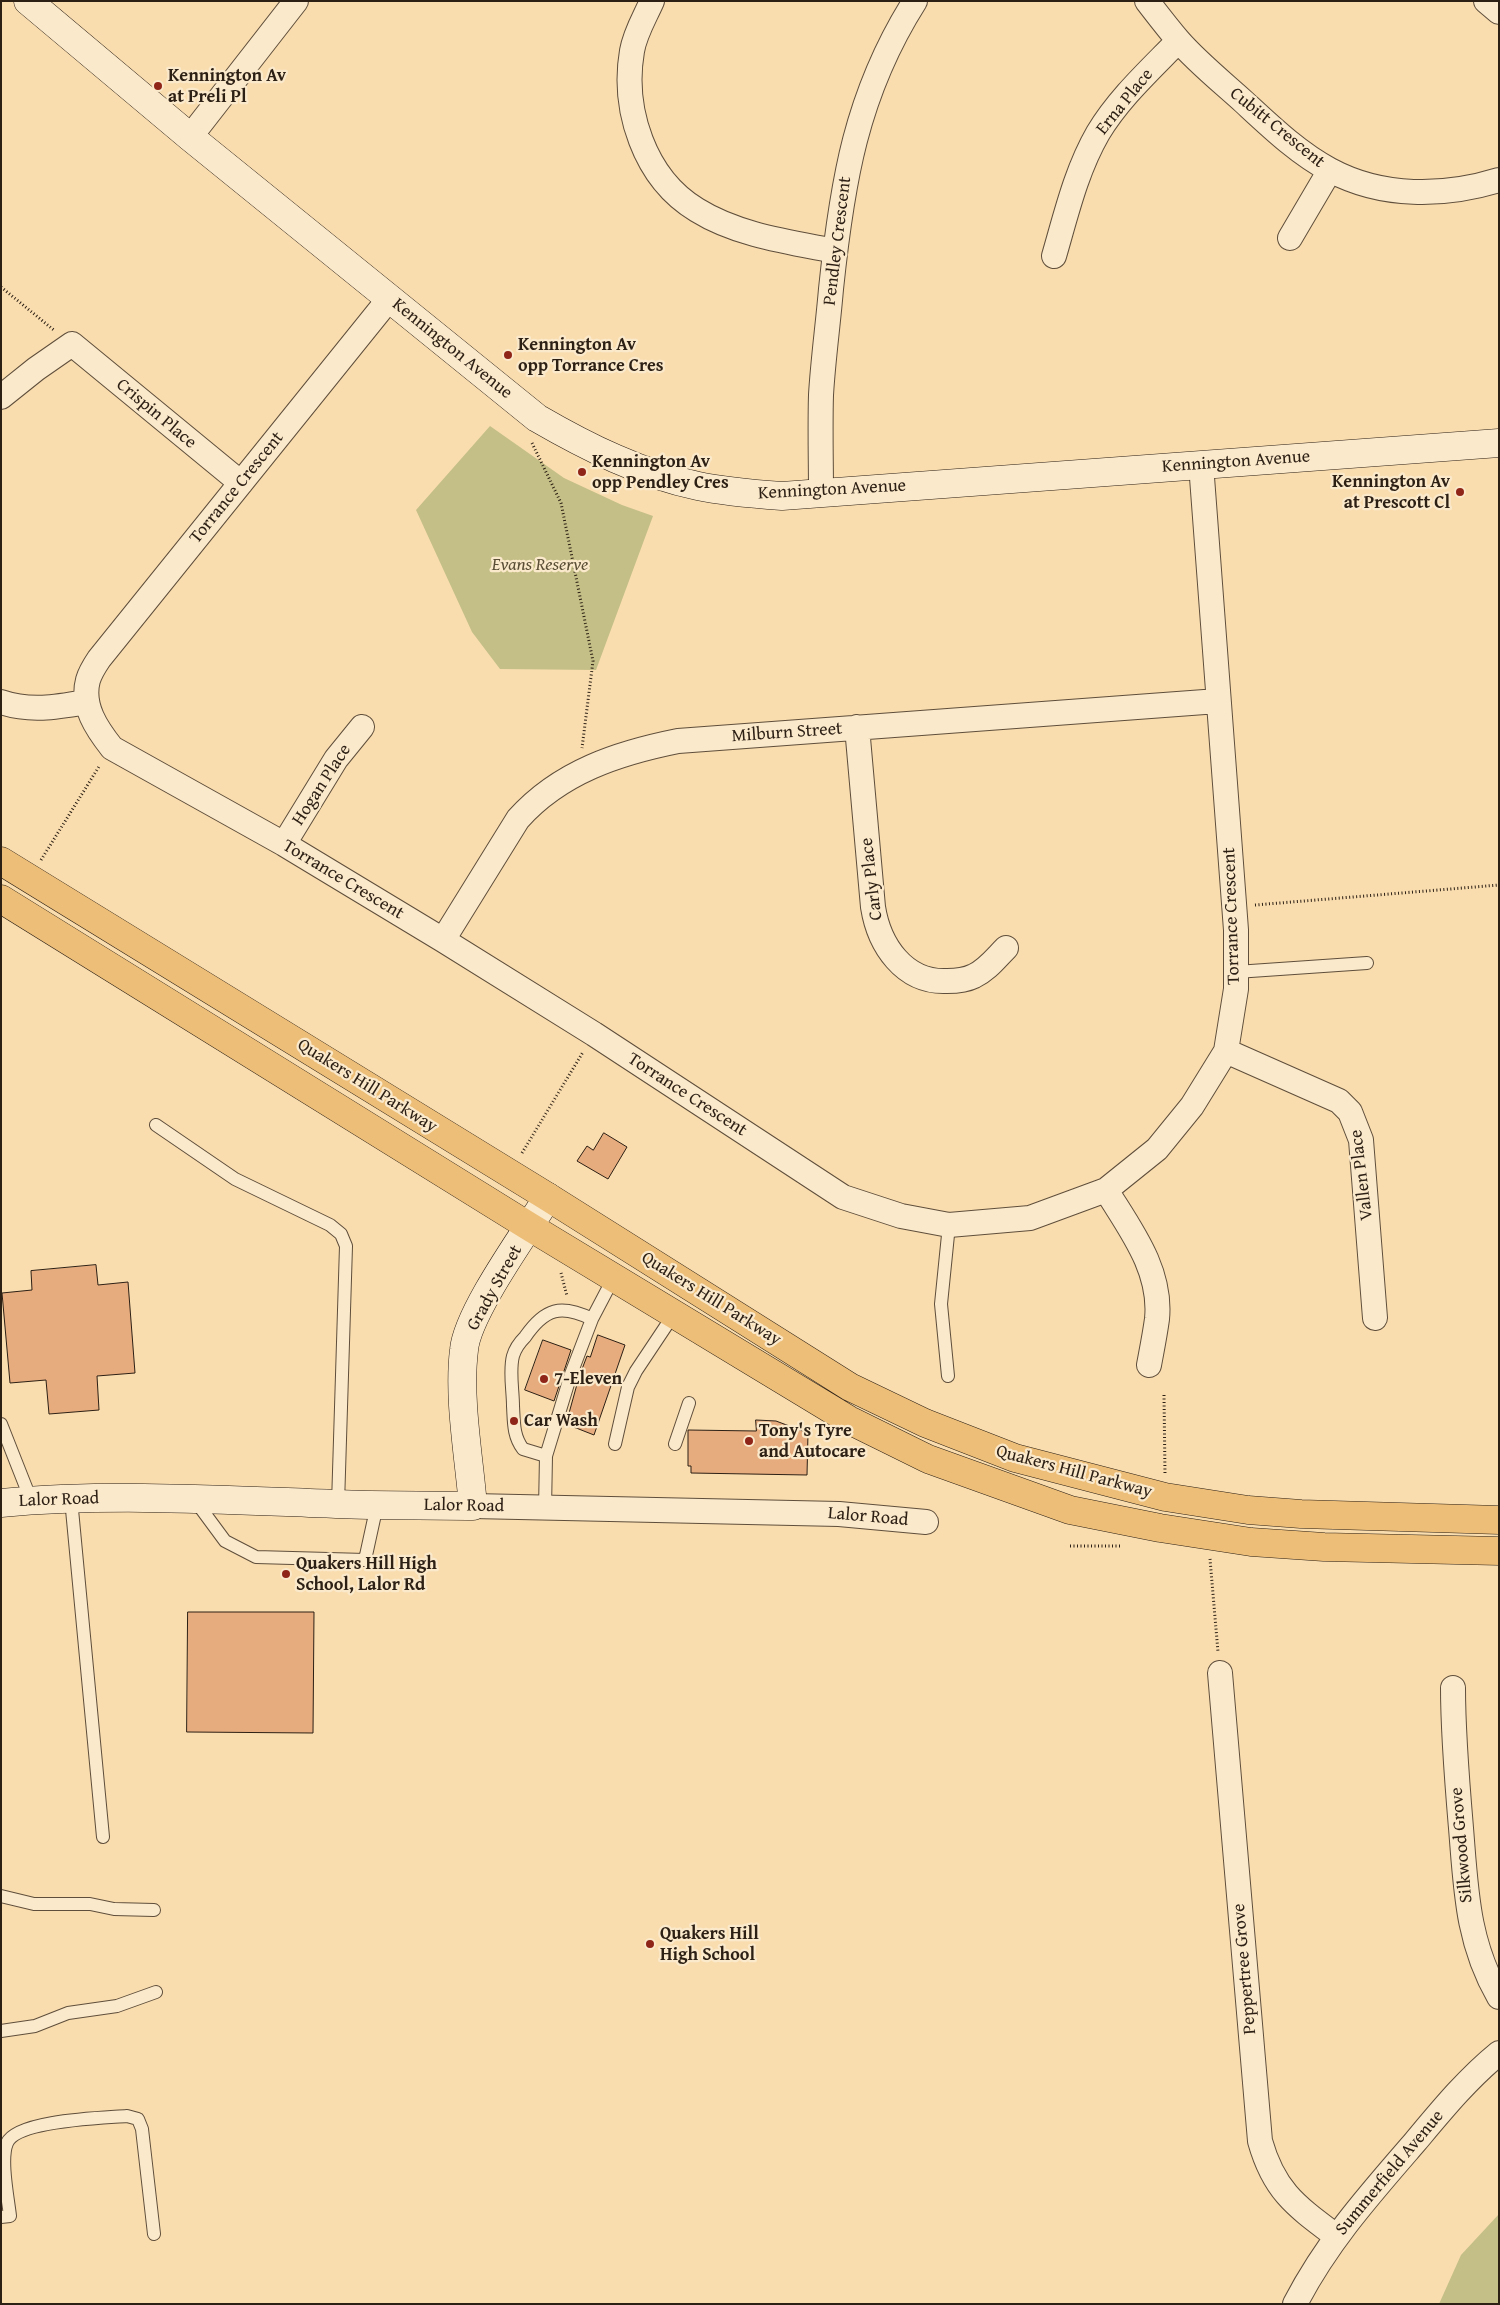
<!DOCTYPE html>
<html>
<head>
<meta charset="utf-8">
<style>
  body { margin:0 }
  #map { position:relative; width:1500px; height:2305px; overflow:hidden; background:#f9ddaf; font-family:"Gentium Book Plus",serif }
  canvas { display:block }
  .frame { position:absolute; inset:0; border:2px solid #2c1f14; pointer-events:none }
</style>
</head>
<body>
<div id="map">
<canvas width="1500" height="2305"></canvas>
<div class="frame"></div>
</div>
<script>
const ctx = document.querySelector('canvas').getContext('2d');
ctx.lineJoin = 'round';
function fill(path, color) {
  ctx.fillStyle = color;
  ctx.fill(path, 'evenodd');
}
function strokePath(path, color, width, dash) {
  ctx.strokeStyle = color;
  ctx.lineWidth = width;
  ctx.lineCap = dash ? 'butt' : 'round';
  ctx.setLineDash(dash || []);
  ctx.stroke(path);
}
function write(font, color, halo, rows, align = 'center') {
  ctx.font = font + ' "Gentium Book Plus",serif';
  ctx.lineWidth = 4.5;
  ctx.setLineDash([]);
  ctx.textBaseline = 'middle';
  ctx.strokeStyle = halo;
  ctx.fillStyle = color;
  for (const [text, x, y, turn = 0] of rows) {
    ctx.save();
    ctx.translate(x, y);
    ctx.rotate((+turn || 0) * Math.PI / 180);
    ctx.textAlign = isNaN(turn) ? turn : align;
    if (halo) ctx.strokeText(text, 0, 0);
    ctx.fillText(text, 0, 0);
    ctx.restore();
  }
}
fill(new Path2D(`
  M490,426L564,478L622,505L653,516L596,670L500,669L472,632L416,510Z
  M1499,2214V2304H1439L1461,2255Z`), '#c4bf86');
const building = new Path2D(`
  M604,1133L627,1147L608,1179L577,1161L587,1146L593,1150Z
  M96,1265L98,1285L128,1282L135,1373L97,1376L99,1410L49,1414L46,1380L10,1383L2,1293L32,1290L31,1271Z
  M598,1335L625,1345L594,1435L566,1424L579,1377L587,1356L590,1357Z
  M543,1340L571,1350L554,1401L525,1390Z
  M756,1420L776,1421L808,1433L807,1475L691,1473V1466H688V1430L756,1431Z
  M188,1612H314L313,1733L187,1732Z`);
fill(building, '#e6ac7e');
strokePath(building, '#2c1f14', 1);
const lane = new Path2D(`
  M1236,972L1367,963
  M156,1125L235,1179L330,1225L341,1234L346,1246L338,1504
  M948,1376L941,1304L949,1225
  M1,1424L31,1500
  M615,1444L628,1387L636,1371L674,1314
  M675,1444L689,1403
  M546,1456L523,1449C513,1436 514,1422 513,1406C513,1390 509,1371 513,1356C515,1349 520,1342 525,1337C545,1308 561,1304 592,1319
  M71,1499L103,1837
  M194,1499L225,1541L256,1557L365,1560L377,1505
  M545,1509L546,1456L571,1374L592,1319L614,1277
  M1,1896L34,1904H90L114,1909L154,1910
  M1,2031L35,2026L68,2013L117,2006L156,1992
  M1,2217L10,2216C8,2198 0,2159 7,2143C17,2120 103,2118 127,2116L138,2119L142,2129L154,2234`);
const street = new Path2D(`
  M652,1C645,17 635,33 632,51C622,109 644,178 697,210C737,235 789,242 835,251
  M1147,1C1157,14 1167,27 1178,40C1197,62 1222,82 1244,102C1270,126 1298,153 1330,170C1382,198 1444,197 1499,180
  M1486,1L1499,12
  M190,137L296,1
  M1290,238L1330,170
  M1054,256C1066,215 1076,171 1098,133C1119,98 1150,70 1178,41
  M389,299L99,659C95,665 90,673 88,680C81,706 97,729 112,748L284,844L443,940L594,1034L843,1197L901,1216L949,1225L1030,1218L1106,1190L1157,1149L1192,1106L1226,1051L1236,989V930L1201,464
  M1,397L36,369L72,344L241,483
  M821,494C821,461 820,428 821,395C823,360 828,325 831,289C842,183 856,94 915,1
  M1,702C30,712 57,707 86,702
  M857,727L873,907C879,945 904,983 947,981C956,981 966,980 974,976C987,970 996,958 1006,948
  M284,844L336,759L362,727
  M443,940L518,819C560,772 618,753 678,741L1218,701
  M1226,1051L1339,1101L1350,1112L1361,1140L1375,1318
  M1106,1190C1130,1229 1162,1270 1157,1319C1155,1334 1152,1349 1149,1365
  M473,1506L839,1514L926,1522
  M1220,1673L1260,2141C1274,2191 1296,2206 1336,2236
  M1453,1688C1453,1735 1457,1781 1461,1828C1466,1889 1467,1942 1499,1997
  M1295,2304C1327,2242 1370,2194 1415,2142C1441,2111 1467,2079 1499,2053`);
const secondary = new Path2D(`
  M28,1L190,137L537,418C587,447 641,474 698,486C726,492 754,494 782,496L1499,443
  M1,1503C112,1493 225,1500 336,1504C381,1506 427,1505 473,1506C469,1457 458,1398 464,1350C467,1313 527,1231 548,1197`);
const primary = new Path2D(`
  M1,861L548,1197L850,1387L925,1423L1015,1458L1165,1497L1248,1510L1301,1514L1499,1520
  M1,899L530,1227L849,1420L928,1459L1070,1510L1160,1528L1251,1542L1324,1547L1499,1551`);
strokePath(lane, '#5f4e3b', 14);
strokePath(street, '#5f4e3b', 26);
strokePath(secondary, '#2c1f14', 29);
strokePath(primary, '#2c1f14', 29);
strokePath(new Path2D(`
  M1,287L55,331
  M532,443L561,503L593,661L582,748
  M41,860L100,765
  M1255,905L1499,885
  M522,1153L583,1052
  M561,1273L567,1296
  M1164,1395L1165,1474
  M1070,1546H1120
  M1210,1559L1218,1652`), '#2c1f14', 3, [1, 2.5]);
strokePath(lane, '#fbe9cb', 12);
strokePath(street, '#fbe9cb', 24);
strokePath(secondary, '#fbe9cb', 28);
strokePath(primary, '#ecbe78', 28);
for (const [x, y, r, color] of [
  [158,86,5,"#8f2418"],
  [508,355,5,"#8f2418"],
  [582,472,5,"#8f2418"],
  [1460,492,5,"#8f2418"],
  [544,1379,5,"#8f2418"],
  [514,1421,5,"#8f2418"],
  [749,1441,5,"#8f2418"],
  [286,1574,5,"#8f2418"],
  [650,1944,5,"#8f2418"]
]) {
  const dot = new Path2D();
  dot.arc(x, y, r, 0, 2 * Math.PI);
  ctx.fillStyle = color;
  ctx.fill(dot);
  strokePath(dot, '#fbe9cb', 2);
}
write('bold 18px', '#2c1f14', '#fbe9cb', [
  ["Kennington Av",168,76],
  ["at Preli Pl",168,97],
  ["Kennington Av",518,345],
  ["opp Torrance Cres",518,366],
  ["Kennington Av",592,462],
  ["opp Pendley Cres",592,483],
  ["Kennington Av",1450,482,"right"],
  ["at Prescott Cl",1450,503,"right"],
  ["7-Eleven",554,1379],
  ["Car Wash",524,1421],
  ["Tony's Tyre",759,1431],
  ["and Autocare",759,1452],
  ["Quakers Hill High",296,1564],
  ["School, Lalor Rd",296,1585],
  ["Quakers Hill",660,1934],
  ["High School",660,1955]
], 'left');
write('18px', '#2c1f14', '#fbe9cb', [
  ["Erna Place",1125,102,-51],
  ["Cubitt Crescent",1277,128,39],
  ["Pendley Crescent",838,241,-83],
  ["Kennington Avenue",452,349,39],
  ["Crispin Place",156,414,40],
  ["Kennington Avenue",1236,462,-4],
  ["Torrance Crescent",237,488,-51],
  ["Kennington Avenue",832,490,-3],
  ["Milburn Street",787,733,-4],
  ["Hogan Place",322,785,-57],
  ["Carly Place",872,879,-97],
  ["Torrance Crescent",343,880,31],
  ["Torrance Crescent",1232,916,-92],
  ["Quakers Hill Parkway",367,1086,32],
  ["Torrance Crescent",687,1095,33],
  ["Vallen Place",1362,1175,-97],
  ["Grady Street",495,1288,-61],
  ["Quakers Hill Parkway",711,1299,32],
  ["Quakers Hill Parkway",1074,1472,15],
  ["Lalor Road",59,1500,-2],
  ["Lalor Road",464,1506,1],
  ["Lalor Road",868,1517,5],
  ["Silkwood Grove",1462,1845,-95],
  ["Peppertree Grove",1245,1969,-95],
  ["Summerfield Avenue",1390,2173,-50]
]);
write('italic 18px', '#5a4f36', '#fbe9cb', [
  ["Evans Reserve",540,565]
]);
</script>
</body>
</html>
